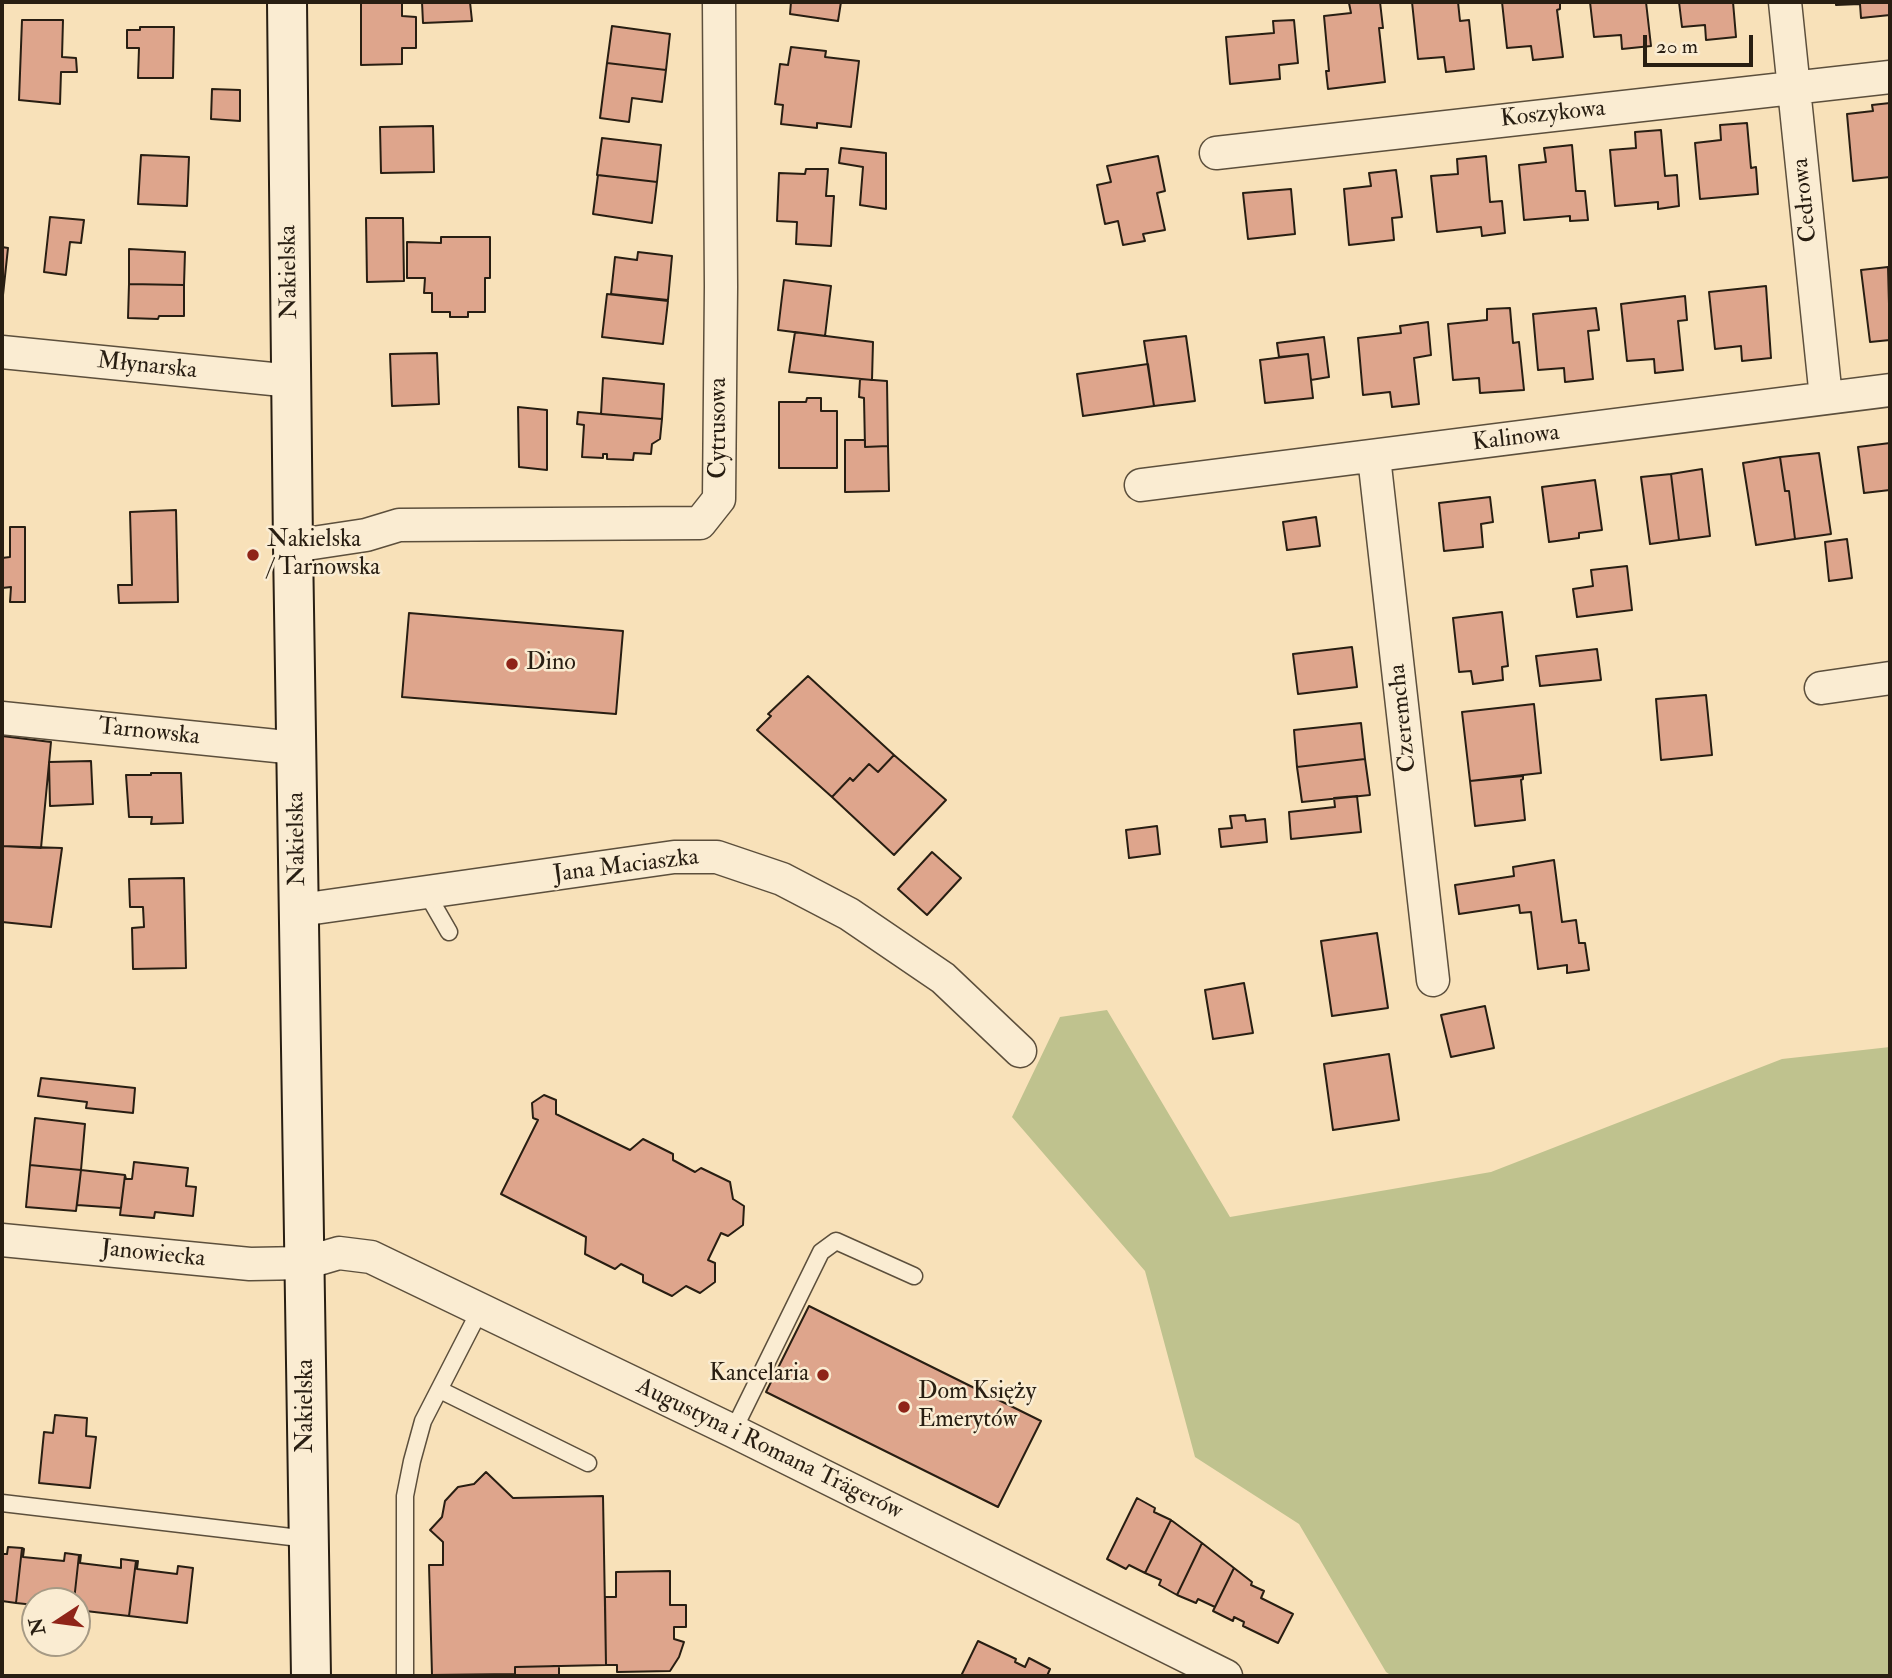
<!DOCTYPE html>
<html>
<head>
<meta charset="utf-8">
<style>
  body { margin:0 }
  #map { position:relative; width:1892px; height:1678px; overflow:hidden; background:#f8e1b9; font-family:"IM FELL Double Pica",serif }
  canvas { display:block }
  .frame { position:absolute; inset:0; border:4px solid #281e12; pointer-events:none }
  .north { position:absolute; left:21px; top:1587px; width:70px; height:70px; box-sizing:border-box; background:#faecd2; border:2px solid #a69a85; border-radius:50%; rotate:257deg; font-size:19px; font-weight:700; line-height:28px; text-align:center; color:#281e12 }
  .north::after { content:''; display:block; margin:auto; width:24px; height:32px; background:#8f2418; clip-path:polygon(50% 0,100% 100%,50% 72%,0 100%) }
  .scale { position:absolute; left:1643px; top:35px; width:110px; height:32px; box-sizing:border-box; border:4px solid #281e12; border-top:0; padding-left:9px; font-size:21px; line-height:24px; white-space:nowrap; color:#281e12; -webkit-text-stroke:5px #faecd2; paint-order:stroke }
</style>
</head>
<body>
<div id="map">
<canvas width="1892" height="1678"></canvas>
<div class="frame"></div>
<div class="north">N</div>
<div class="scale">20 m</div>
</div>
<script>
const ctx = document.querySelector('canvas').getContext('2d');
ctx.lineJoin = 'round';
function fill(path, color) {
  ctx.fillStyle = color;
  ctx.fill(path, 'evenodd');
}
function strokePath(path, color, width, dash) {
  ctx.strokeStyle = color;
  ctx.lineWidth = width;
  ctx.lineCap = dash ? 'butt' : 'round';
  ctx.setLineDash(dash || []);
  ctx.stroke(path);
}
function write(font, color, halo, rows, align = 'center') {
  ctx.font = font + ' "IM FELL Double Pica",serif';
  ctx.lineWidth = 5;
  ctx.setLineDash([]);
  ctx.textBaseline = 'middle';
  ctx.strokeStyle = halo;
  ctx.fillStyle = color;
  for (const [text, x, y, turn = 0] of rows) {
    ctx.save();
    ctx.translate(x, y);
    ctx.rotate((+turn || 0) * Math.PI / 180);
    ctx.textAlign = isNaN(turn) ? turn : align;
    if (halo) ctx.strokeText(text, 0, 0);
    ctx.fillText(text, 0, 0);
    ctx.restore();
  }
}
fill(new Path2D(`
  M1107,1010L1230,1217L1491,1172L1782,1059L1890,1047V1676H1392L1386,1672L1299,1524L1195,1457L1145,1271L1012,1117L1060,1017Z`), '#bfc28e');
const building = new Path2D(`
  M361,2H402V16L416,17V48H402V64L361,65Z
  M422,2H470L472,21L423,23Z
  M791,2H841L838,21L790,14Z
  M1380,2L1383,28H1379L1385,82L1328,89L1326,71H1329L1324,16L1351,13L1349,3Z
  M1412,2H1458L1460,21L1469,20L1474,69L1446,72L1444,57L1418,59Z
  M1502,2H1560V9L1557,10L1563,57L1533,60L1531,46L1507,48Z
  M1590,2H1646L1651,46L1622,49L1621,35L1594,37Z
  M1679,2H1733L1736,37L1706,40L1705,25L1682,27Z
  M1836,2H1890V15L1861,18L1860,4L1836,5Z
  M22,20H63L62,57L76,58L77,72H61L60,104L19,100Z
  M1294,20L1298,63L1279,65L1280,79L1230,84L1226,37L1274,33L1273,21Z
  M612,26L670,34L666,70L607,63Z
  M140,27H174L173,78H138L139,48H127V30H140Z
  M791,47L826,51L825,57L859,61L851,127L817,123V128L781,124L783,105L775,104L780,64L788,65Z
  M607,63L666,70L662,102L632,98L629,122L600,118Z
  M212,89L240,90V121L211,119Z
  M1890,103V177L1853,181L1847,114L1873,111L1872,105Z
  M1747,123L1751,168L1756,167L1758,194L1700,199L1695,143L1721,140L1720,125Z
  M433,126L434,172L381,173L380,127Z
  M1661,130L1665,176L1677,175L1679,206L1658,209V202L1615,206L1610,150L1636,148L1635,132Z
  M602,138L661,145L657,182L597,175Z
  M1572,145L1576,191H1585L1588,220L1570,221V216L1524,220L1519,165L1546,162L1544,148Z
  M841,148L886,153V209L860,205L863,167L839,163Z
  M141,155L189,157L187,206L138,204Z
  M1158,156L1165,191L1157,193L1165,230L1143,234L1145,241L1123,245L1118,221L1105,224L1097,185L1111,182L1107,166Z
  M1486,156L1490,202L1502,201L1505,233L1482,236L1481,227L1437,232L1431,176L1458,174L1457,159Z
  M806,169H828L826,196H834L831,246L796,244L797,222L777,221L779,173L805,174Z
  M1396,170L1402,217L1392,218L1394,240L1349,245L1344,189L1371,186L1369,173Z
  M598,175L657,182L652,223L593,214Z
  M1291,189L1295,234L1248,239L1243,193Z
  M50,217L84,220L81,243L70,242L66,275L44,272Z
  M366,218H403L404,281L367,282Z
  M441,237H490V278H485V312H468V317H450V312H432V293H424L425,278H407V242L441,243Z
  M2,247L8,248L3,295H2Z
  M129,249L185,252L184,285L129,284Z
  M638,252L672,256L668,300L611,294L615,257L637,260Z
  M1888,267L1890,340L1870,342L1861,270Z
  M784,280L831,286L825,336L778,330Z
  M129,284L184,285V316H159L158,319L128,318Z
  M1766,286L1771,358L1742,361L1741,346L1715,349L1709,292Z
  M607,294L668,301L663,344L602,337Z
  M1685,296L1687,320L1678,321L1683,370L1655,373L1654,359L1627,361L1621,304Z
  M1510,308L1513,343L1519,342L1524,390L1480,393L1479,378L1453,380L1448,324L1487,320V309Z
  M1596,308L1599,330L1588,331L1593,379L1565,382L1564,368L1538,370L1533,314Z
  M1428,322L1431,355L1414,358L1419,404L1392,407L1390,392L1363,395L1358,338L1401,333L1400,326Z
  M795,332L873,342L872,380L789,372Z
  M1186,336L1195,401L1154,406L1144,341Z
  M1324,337L1329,377L1311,380L1308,354L1279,357L1277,343Z
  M437,353L439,404L392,406L390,354Z
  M1308,354L1313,398L1265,403L1260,360Z
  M1148,364L1154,406L1083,416L1077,374Z
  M603,378L664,384L662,419L601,414Z
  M860,379L887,381L888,446L865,447L864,398L859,397Z
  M807,398H821V411H837V468H779V402H806Z
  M518,407L547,410V470L519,467Z
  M578,412L662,419L660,439L652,444L651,454L634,453L633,460L607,459V454H603V458L582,457L584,425L577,424Z
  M845,440H865V447L888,446L889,491L845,492Z
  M1890,443V490L1864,493L1858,447Z
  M1819,453L1831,534L1795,539L1789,491H1785L1780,457Z
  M1780,457L1785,491H1789L1795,539L1756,545L1743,463Z
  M1702,469L1710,536L1679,540L1671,474Z
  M1671,474L1679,540L1650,544L1641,477Z
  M1595,480L1602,530L1579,533V538L1549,542L1542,487Z
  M1490,497L1493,522L1481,524L1483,547L1444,551L1439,503Z
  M176,510L178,602L119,603L118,585H132L130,512Z
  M1316,517L1320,546L1287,550L1283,522Z
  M10,527H25V602H10L11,587L2,588V558L10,557Z
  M1847,539L1852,578L1829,581L1825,542Z
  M1627,566L1632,610L1577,617L1573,589L1593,586L1591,570Z
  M1502,612L1508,666L1502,667L1503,680L1473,684L1471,671L1459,672L1453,618Z
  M409,613L623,631L616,714L402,697Z
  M1352,647L1357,687L1298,694L1293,654Z
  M1597,649L1601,680L1540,686L1536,656Z
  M808,676L894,755L878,772L869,764L853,781L850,778L832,797L757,730L771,716L768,714Z
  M1706,695L1712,755L1661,760L1656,699Z
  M1534,704L1541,773L1470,781L1462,712Z
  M1361,723L1365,759L1297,767L1294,730Z
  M2,736L51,742L41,848L2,846Z
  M894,755L946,800L894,855L832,797L850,778L853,781L869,764L878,772Z
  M1365,759L1370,795L1302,802L1297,767Z
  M91,761L93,804L50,806L49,762Z
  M151,773H181L183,823L151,824L152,817H129L126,775H151Z
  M1523,776V779L1521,780L1525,820L1475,826L1470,781Z
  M1357,796L1361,832L1291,839L1289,812L1335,807L1334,798Z
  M1245,815L1246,821L1265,819L1267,842L1221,847L1219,829L1232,828L1230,816Z
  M1157,826L1160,854L1129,858L1126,830Z
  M2,846L62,848L51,927L2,922Z
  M932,852L961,878L927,915L898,889Z
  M1554,860L1562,922L1576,920L1579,943H1585L1589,970L1567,973V965L1538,969L1531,912L1520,913L1519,905L1459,914L1455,885L1514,876L1513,867Z
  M184,878L186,968L133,969L132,928L144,927L143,907H130L129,879Z
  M1377,933L1388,1008L1332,1016L1321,941Z
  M1244,983L1253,1033L1213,1039L1205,990Z
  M1485,1006L1494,1048L1451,1057L1441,1015Z
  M1389,1054L1399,1120L1333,1130L1324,1064Z
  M41,1078L135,1088L133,1113L86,1108L87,1102L38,1096Z
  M544,1095L556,1100V1114L630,1150L643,1139L673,1154V1160L695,1172L701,1168L730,1182L733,1199L744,1206L743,1225L728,1236L721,1233L708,1260L715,1263V1282L700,1293L686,1286L672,1296L643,1282V1275L621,1264L615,1269L585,1254L586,1237L501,1194L538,1120L533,1118L532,1103Z
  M35,1118L85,1124L81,1170L30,1165Z
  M134,1162L188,1168L186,1186L196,1187L193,1216L155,1212L154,1218L120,1215L125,1175L126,1179H132Z
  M30,1165L81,1170L76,1211L26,1207Z
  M81,1170L125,1175L121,1208L77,1205Z
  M809,1306L1041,1421L998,1507L766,1392Z
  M55,1415L87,1418L86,1436L96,1437L90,1488L39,1483L44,1432L53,1433Z
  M486,1472L513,1498L603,1496L606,1665L515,1667V1674L432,1675L429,1565H443V1542L430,1530L442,1517L445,1501L458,1487L474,1484Z
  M1137,1498L1155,1508L1154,1512L1171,1520L1145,1573L1129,1565L1126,1569L1107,1559Z
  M1171,1520L1202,1543L1177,1595L1159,1585L1161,1580L1145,1573Z
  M1202,1543L1234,1568L1215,1607L1198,1599L1196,1603L1177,1595Z
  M8,1547L22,1548L16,1603L2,1601V1554H7Z
  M22,1548L24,1549L23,1557L64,1561L65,1553L79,1555L74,1601H35V1605L16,1603Z
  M79,1555H81L80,1563L121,1568V1559L136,1561L129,1616L77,1610V1601H74Z
  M136,1561H138L137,1569L177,1574L178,1566L193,1568L187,1623L129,1616Z
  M1234,1568L1252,1582L1251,1585L1264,1591L1261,1598L1293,1614L1278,1643L1243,1626L1244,1622L1234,1617L1233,1621L1213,1611Z
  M670,1571V1605H686V1627H674V1639L684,1642L679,1657L670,1671L617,1672V1665H606L605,1597H616V1572Z
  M978,1641L1016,1659L1015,1662L1025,1667L1029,1658L1050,1669L1047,1676H961Z
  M559,1666V1676H443L515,1674V1667Z`);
fill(building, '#dea58c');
strokePath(building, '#281e12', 2);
const service = new Path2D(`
  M426,892L449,932
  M440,1390L588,1463
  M733,1431L821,1252L836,1241L914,1276
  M2,1503L308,1539
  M405,1676V1496L412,1461L423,1421L480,1310`);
const minor = new Path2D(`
  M1785,2L1826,398
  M1216,153L1890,77
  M2,352L292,381
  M1374,457L1433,980
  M1141,485L1890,390
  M293,546L366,535L399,525L700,523L719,499L721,287L719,2
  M1821,688L1890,678
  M2,718L296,748
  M300,910L674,857H717L782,879L849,914L943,978L1020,1051
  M2,1240L250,1264L305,1263L339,1253L371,1257L733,1431L1226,1676`);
const secondary = new Path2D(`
  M287,2L293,546L311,1676`);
strokePath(service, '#5c4f3c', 19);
strokePath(minor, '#5c4f3c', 35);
strokePath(secondary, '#281e12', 42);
strokePath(service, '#faecd2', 16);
strokePath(minor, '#faecd2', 32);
strokePath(secondary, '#faecd2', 38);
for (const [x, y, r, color] of [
  [253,555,7,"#8f2418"],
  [512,664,7,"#8f2418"],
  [823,1375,7,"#8f2418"],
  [904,1407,7,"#8f2418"]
]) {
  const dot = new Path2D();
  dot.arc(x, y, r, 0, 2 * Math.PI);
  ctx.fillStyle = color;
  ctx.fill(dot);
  strokePath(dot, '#faecd2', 2.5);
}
write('24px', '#281e12', '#faecd2', [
  ["Koszykowa",1553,115,-6],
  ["Cedrowa",1806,200,-96],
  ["Nakielska",290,272,-91],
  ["Młynarska",147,367,6],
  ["Cytrusowa",720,428,-90],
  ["Kalinowa",1516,439,-7],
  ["Czeremcha",1404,718,-96],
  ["Tarnowska",149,733,6],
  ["Nakielska",298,839,-91],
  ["Jana Maciaszka",626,867,-7],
  ["Janowiecka",153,1255,6],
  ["Nakielska",307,1406,-90],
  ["Augustyna i Romana Trägerów",769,1450,26]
]);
write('24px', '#281e12', '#faecd2', [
  ["Nakielska",267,541],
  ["/ Tarnowska",267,569],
  ["Dino",526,664],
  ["Kancelaria",809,1375,"right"],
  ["Dom Księży",918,1393],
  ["Emerytów",918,1421]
], 'left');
</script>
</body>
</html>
